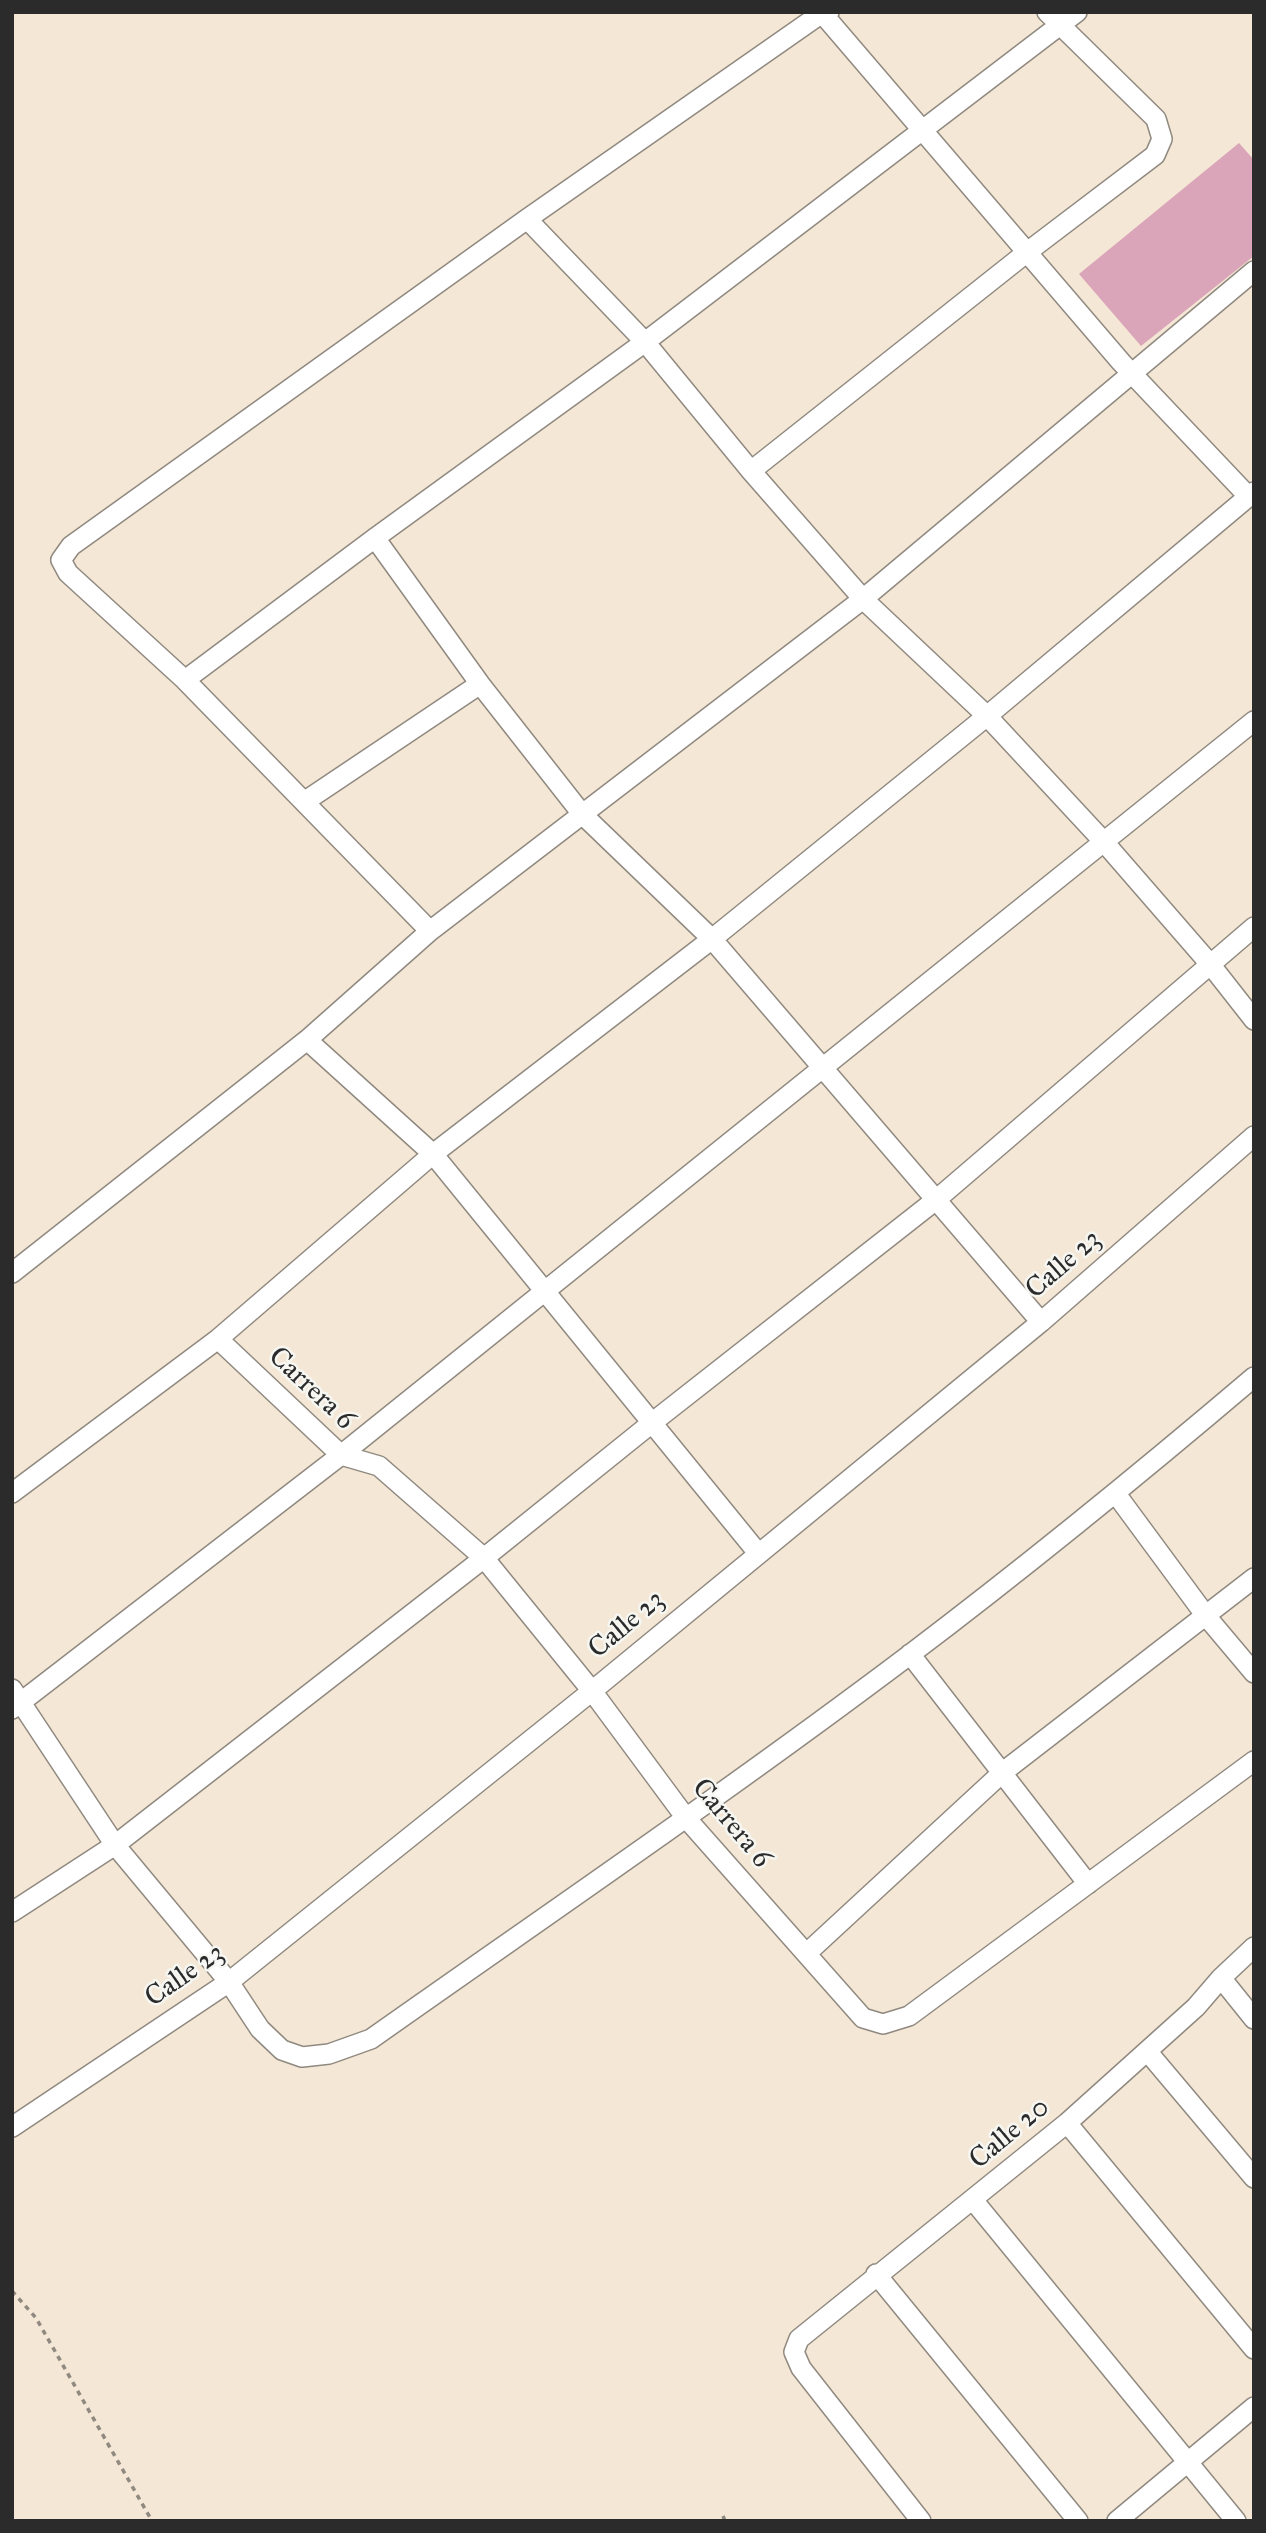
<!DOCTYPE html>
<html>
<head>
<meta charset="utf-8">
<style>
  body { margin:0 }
  #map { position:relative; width:1266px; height:2533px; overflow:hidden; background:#f4e7d5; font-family:"IM FELL Great Primer",serif }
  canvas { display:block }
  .frame { position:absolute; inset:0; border:14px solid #2b2b2b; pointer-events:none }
</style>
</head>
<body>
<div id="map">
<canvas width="1266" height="2533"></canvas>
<div class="frame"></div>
</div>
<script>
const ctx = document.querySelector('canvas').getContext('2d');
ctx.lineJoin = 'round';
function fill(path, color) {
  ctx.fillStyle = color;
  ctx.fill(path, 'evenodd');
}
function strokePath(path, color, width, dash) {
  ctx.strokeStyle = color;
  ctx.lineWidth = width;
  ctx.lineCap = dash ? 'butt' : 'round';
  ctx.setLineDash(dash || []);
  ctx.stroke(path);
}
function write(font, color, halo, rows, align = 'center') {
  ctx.font = font + ' "IM FELL Great Primer",serif';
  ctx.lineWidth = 5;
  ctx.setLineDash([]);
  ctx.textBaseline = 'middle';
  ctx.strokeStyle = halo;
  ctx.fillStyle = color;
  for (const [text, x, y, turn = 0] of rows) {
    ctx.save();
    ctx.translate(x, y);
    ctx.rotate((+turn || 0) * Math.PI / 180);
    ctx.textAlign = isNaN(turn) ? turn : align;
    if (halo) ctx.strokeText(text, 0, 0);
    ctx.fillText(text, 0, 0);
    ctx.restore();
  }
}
fill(new Path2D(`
  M1239,143L1254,160V256L1141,346L1079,274Z`), '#daa5b9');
const minor = new Path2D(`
  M822,13L1121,362L1248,496
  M527,219L645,342L751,471L863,599L987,716L1104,842L1210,964L1254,1020
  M751,471L1026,253L1155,155L1162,139L1156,119L1047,12
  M375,538L480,684L582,814L712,939L1041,1322
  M185,680L375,538L645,342L1077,12
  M304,802L480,684
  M430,931L185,680L68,573L61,560L71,546L527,219L822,13L829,12
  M307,1040L433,1154L758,1553
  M12,1273L307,1040L430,931L863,599L1254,271
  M218,1339L341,1455L379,1466L484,1558L592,1691L686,1818L863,2018L883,2024L909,2016L1254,1761
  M12,1493L218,1339L433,1154L712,939L987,716L1254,492
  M1116,1494L1206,1616L1254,1673
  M910,1654L1088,1884
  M12,1689L115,1845L229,1982L260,2029L282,2050L302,2057L329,2054L371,2039C551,1912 733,1788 908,1656C1027,1566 1141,1473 1254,1377
  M12,1709L341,1455L1254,721
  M12,1912L115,1845L484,1558L653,1422L937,1199L1254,927
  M807,1953L1003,1772L1254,1578
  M1221,1978L1254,2019
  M1147,2051L1254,2178
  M1067,2123L1254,2349
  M12,2127L229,1982L592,1691L1041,1322L1254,1136
  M973,2200L1236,2521
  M876,2274L1078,2521
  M921,2521L801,2368L794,2352L799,2339L1067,2123L1196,2007L1221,1978L1254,1947
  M1117,2521L1254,2407`);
strokePath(minor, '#908980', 22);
strokePath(new Path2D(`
  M12,2291L36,2318L152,2521
  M723,2516L725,2521`), '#908980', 3.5, [5, 5]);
strokePath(minor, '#fff', 19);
write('28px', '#2b2b2b', '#f6f6f2', [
  ["Calle 23",1064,1265,-41],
  ["Carrera 6",311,1389,43],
  ["Calle 23",627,1625,-40],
  ["Carrera 6",731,1824,50],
  ["Calle 23",185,1976,-35],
  ["Calle 20",1010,2134,-40]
]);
</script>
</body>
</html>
